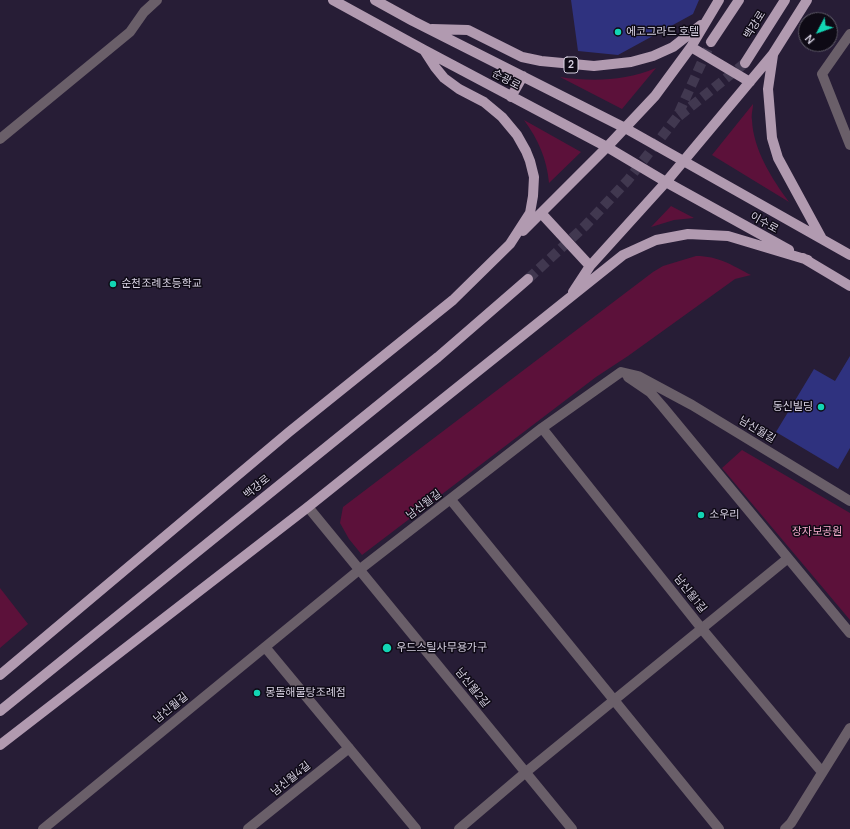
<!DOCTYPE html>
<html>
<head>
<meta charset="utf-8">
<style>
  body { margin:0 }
  #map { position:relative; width:850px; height:829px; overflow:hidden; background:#271d36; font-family:Manrope,sans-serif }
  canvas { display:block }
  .north { position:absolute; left:798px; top:12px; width:40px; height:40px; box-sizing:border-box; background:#0e0a15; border:1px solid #5e5a67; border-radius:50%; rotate:229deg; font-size:11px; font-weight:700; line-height:16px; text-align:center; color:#d7d1e2 }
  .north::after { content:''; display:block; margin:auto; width:14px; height:18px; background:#12d5b4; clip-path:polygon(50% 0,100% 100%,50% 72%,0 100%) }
</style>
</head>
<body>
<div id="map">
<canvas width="850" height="829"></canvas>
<div class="north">N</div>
</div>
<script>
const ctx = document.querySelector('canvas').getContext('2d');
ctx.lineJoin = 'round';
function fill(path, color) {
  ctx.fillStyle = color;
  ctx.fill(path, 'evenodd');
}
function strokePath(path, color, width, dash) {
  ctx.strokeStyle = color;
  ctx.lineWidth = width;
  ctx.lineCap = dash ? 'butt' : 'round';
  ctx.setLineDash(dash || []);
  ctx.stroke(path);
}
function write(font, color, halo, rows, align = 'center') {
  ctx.font = font + ' Manrope,"Noto Sans KR",sans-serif';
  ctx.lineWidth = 3;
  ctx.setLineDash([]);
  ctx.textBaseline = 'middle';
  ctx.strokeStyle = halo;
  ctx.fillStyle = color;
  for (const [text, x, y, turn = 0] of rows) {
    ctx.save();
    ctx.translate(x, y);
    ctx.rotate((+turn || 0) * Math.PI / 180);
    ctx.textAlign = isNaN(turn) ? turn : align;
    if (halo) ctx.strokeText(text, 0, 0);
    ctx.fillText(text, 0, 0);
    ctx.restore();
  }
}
fill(new Path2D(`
  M656,68L622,109L560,77C593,82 624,81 656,68Z
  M753,104C753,109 751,115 752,120C753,149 772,179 789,202L712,155Z
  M524,120L581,152L549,183C547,159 538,139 524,120Z
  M671,206L694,218L674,220L651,227Z
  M696,256C719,256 731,265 751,275L735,279L628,356L596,377L362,555L349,539L340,523L343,507L653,272L663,266Z
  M742,450L850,513V620L722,468Z
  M0,588L28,624L0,648Z`), '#5c113a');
fill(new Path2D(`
  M571,0H699L693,14L618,55L578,51Z
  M850,356V448L838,469L776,432L814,369L835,381Z`), '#2f327f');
strokePath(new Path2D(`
  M679,116L745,63
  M528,279L585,226L628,180L677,117L711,42`), '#413850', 10, [10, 5]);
strokePath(new Path2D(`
  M850,34L822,74L850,145
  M0,139L130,32L144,12L157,0
  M628,377L650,392L663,407L850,633
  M542,428L702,629L822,772
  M451,500L719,829
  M308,507L572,829
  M265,647L416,829
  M43,829L359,570L542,428L621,372L638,376L692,405L850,501
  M248,829L349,748
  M459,829L526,772L787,559
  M785,829L791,823L850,728`), '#6a5f69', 10);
strokePath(new Path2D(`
  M333,0L424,50L607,147L666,182L789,250
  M375,0L413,21L625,128L850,255
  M432,29L468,30L522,57L541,61L594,66L631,62L653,56L673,47L701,25
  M711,42L739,0
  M691,47L750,82
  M773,55L768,89L772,138L778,158L822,239
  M745,63L785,0
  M511,97L523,76
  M541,213L590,266
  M523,231L607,147L655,96L691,47L719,0
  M803,258L850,286
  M573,292L590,266L666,182L773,54L807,0
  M0,675L289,432L453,300L510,244L530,213L533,196L534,177L530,161L526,151L517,135L502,117L484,102L459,89L444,78L435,67L424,50
  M0,711L438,357L528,279
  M0,745L308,507L623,255L656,240L688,234L728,236L808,260`), '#b19ab0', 10);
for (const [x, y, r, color] of [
  [618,32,4,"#12d5b4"],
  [113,284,4,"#12d5b4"],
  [821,407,4,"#12d5b4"],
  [701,515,4,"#12d5b4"],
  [387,648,5,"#12d5b4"],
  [257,693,4,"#12d5b4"]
]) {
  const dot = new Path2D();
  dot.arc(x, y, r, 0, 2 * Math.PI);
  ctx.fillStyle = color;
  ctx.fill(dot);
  strokePath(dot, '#0e0a15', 1.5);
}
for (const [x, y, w] of [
  [571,65,14]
]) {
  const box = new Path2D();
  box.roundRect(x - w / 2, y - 8, w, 16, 3);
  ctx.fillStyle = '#0e0a15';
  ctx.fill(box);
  strokePath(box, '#d7d1e2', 1);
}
write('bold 10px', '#d7d1e2', null, [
  ["2",571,65]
]);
write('11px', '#d7d1e2', '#0e0a15', [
  ["백강로",755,25,-58],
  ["순광로",506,80,28],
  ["이수로",764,223,29],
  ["남신월길",757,430,31],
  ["백강로",257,487,-39],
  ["남신월길",424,505,-37],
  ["남신월1길",690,594,52],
  ["남신월2길",472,688,51],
  ["남신월길",171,708,-39],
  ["남신월4길",291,779,-39]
]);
write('11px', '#d7d1e2', '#0e0a15', [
  ["에코그라드 호텔",626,32],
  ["순천조례초등학교",121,284],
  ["동신빌딩",813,407,"right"],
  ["소우리",709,515],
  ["우드스틸사무용가구",396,648],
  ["몽돌해물탕조례점",265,693]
], 'left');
write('11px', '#f4aaca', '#0e0a15', [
  ["장자보공원",817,532]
]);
</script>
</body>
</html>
